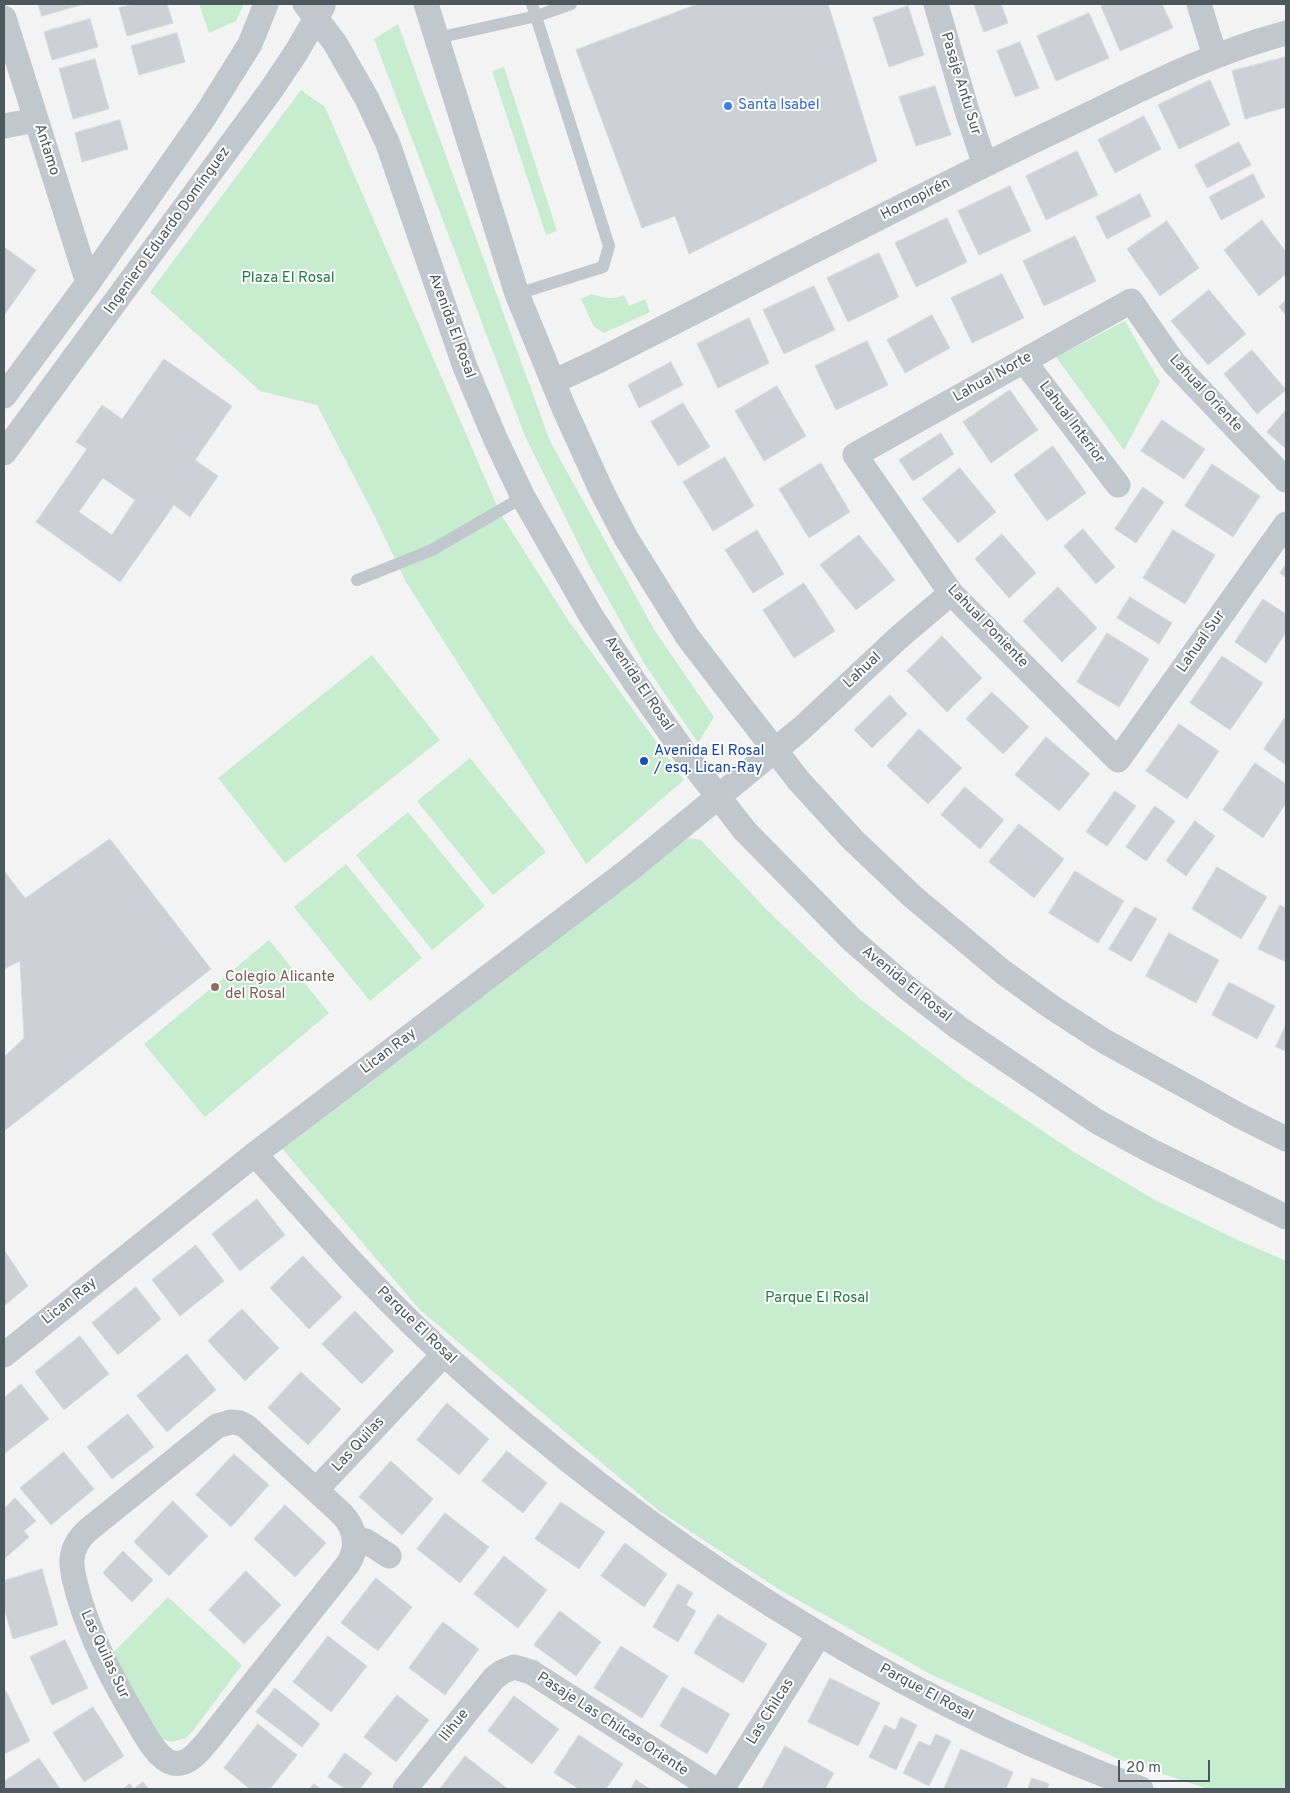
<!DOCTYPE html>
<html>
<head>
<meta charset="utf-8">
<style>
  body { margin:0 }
  #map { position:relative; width:1290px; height:1793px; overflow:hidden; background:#f4f3f3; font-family:Overpass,sans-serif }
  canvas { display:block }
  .frame { position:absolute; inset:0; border:5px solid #4c585e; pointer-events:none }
  .scale { position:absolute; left:1118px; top:1760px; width:92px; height:22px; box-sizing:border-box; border:2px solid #4c585e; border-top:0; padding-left:6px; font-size:15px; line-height:18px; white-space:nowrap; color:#4c585e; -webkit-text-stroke:4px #fff; paint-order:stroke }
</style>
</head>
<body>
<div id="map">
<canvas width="1290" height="1793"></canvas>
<div class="frame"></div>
<div class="scale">20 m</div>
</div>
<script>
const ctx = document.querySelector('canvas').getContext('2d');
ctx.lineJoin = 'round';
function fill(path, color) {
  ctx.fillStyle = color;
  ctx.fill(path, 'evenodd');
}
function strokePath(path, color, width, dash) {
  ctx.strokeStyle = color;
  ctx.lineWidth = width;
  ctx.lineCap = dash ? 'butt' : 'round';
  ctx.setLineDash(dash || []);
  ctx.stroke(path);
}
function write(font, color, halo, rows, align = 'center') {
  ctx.font = font + ' Overpass,sans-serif';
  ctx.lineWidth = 4;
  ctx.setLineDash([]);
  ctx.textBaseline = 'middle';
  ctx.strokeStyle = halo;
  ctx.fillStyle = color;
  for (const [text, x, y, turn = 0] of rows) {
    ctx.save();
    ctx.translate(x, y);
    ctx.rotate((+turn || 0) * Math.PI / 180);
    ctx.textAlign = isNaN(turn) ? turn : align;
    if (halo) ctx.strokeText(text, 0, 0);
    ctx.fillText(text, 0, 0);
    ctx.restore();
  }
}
fill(new Path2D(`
  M199,4H244L236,21L209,33Z
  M398,24L550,441L655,631L714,717L698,743L644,663L590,567L525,436L374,39Z
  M504,67L557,231L546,235L492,71Z
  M301,90L325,107L500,513L568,620L684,780L586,864L406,582L372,511L317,405L260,391L150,292Z
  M591,294C604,298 612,300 624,295L629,306L645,299L650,312L604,333L594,327L581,299Z
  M1125,321L1160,382L1124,450L1056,357Z
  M372,655L440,740L285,863L218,778Z
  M470,758L546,852L493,895L417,801Z
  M408,812L485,906L432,950L356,855Z
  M688,838L701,840L767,910L861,1000L965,1079L1074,1152L1155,1200L1240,1241L1286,1261V1789H1208L1121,1760L934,1676L780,1590L659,1511L420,1310L279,1145Z
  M346,864L422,958L370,1001L294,907Z
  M269,940L329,1013L205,1117L144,1044Z
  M168,1597L242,1665L192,1732L186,1738L171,1742L161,1738L154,1730L112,1654Z`), '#c7ecd0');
const building = new Path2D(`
  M38,4H84L42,16Z
  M134,4H167L173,23L127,36L119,8Z
  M698,4H828L877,161L689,254L675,216L642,228L576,50Z
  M974,4H1001L1008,23L984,32Z
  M1106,4H1162L1173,28L1120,51L1101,6Z
  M908,6L924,55L889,67L873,18Z
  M1089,13L1109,58L1056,81L1037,36Z
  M90,19L98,47L52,60L44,32Z
  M177,33L185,62L139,75L131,46Z
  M1020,42L1039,88L1015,97L997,51Z
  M1286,57V107L1245,119L1232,71Z
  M95,59L109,109L73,119L59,69Z
  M1210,80L1230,125L1179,149L1158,105Z
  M935,86L951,135L916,146L899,97Z
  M1144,116L1161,149L1115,173L1098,140Z
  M120,120L128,149L82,162L75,133Z
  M1239,142L1251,165L1207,188L1195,165Z
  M1077,151L1098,195L1046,220L1026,176Z
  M1253,174L1265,197L1221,220L1209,197Z
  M1010,186L1031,231L979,255L958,211Z
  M1140,194L1151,216L1107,239L1096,217Z
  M947,218L967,262L916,287L895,243Z
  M1262,220L1286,252V274L1259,296L1224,250Z
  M1167,221L1199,268L1160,296L1127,249Z
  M1075,236L1096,281L1044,306L1023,261Z
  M4,247L36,270L5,314L4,313Z
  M879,253L899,297L848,322L827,278Z
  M1002,274L1024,318L972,343L951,298Z
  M814,286L835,330L784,354L763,310Z
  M1209,290L1246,334L1208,365L1171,321Z
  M1286,300V315L1279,307Z
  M932,315L950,348L905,373L887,340Z
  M749,318L769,363L718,388L697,344Z
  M867,341L888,385L836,410L815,366Z
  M1252,350L1286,390L1257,414L1224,374Z
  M164,359L232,406L195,460L218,476L190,517L174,505L120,582L36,522L87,449L76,442L102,405L122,419ZM103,478L135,500L112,535L79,512Z
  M671,362L683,385L639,408L628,385Z
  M777,386L806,436L764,461L735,411Z
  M1010,390L1038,430L991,463L963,422Z
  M683,403L710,447L678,466L651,422Z
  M1286,410V449L1267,432Z
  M1162,420L1205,449L1184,479L1141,451Z
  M941,433L954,454L913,481L899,460Z
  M1053,446L1086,493L1047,521L1014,475Z
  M725,457L754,506L713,531L683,482Z
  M821,463L850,512L809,538L779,489Z
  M1212,464L1260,496L1233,537L1185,506Z
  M960,468L996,512L958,543L922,499Z
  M1143,487L1164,502L1136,543L1115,529Z
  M1083,529L1115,567L1096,584L1064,546Z
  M757,530L784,574L753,593L725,550Z
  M1173,530L1215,555L1185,604L1143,578Z
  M1002,534L1036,573L1009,598L975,559Z
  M859,535L895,580L856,610L820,565Z
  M1286,564V578L1280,573Z
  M804,583L835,631L794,658L763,610Z
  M1058,587L1097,628L1062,662L1023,621Z
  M1130,597L1172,623L1159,644L1117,618Z
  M1263,599L1286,614V632L1266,663L1235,642Z
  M1107,633L1149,659L1119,707L1077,682Z
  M942,636L982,678L947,712L907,671Z
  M1222,656L1263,683L1230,730L1190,703Z
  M992,692L1029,727L1003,754L966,719Z
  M890,695L907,714L872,748L854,730Z
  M1286,716V765L1264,749Z
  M1179,724L1219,751L1187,799L1146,771Z
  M919,729L962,768L928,804L887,766Z
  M1046,737L1090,774L1059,811L1015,775Z
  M1255,763L1286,784V803L1263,838L1223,810Z
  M965,787L1004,820L980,849L941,815Z
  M1115,791L1136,806L1107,846L1086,832Z
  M1155,806L1175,821L1146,861L1126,847Z
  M1195,821L1215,836L1186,876L1166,861Z
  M1019,824L1064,859L1034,898L989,862Z
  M110,839L211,969L4,1131V1057L24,1038L20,961L4,969V871L25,898Z
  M1217,867L1267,897L1241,939L1192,909Z
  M1075,871L1124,901L1098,943L1049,913Z
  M1280,905L1286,908V962L1258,949Z
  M1135,907L1157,919L1131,962L1109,949Z
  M1169,933L1219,960L1196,1003L1146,976Z
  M1229,982L1275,1006L1257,1039L1212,1015Z
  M1286,1024V1051L1276,1047Z
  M257,1199L285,1235L240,1271L212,1234Z
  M196,1245L224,1281L180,1316L152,1280Z
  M4,1250L28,1286L4,1306Z
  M303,1256L342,1297L309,1329L270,1288Z
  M136,1287L161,1319L118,1355L92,1323Z
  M242,1309L279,1348L245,1381L208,1341Z
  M355,1311L394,1351L362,1384L322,1344Z
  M80,1336L109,1374L64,1410L35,1372Z
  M187,1354L216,1390L167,1432L137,1396Z
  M301,1372L341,1409L308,1445L268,1408Z
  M21,1384L49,1419L5,1453L4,1398Z
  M447,1403L489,1439L459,1475L417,1440Z
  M128,1414L154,1447L112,1479L87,1447Z
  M507,1451L547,1483L523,1513L482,1481Z
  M64,1452L94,1489L51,1525L20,1488Z
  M234,1454L269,1485L231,1527L196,1495Z
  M391,1461L433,1499L402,1535L359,1497Z
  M15,1498L36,1521L24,1531L29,1537L4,1559V1505L6,1507Z
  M173,1501L208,1536L169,1576L134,1542Z
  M561,1502L605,1532L579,1569L535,1539Z
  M285,1505L326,1543L295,1577L254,1539Z
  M445,1513L489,1547L460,1583L417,1549Z
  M625,1543L667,1574L644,1607L601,1576Z
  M123,1551L153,1580L132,1602L103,1573Z
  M504,1556L547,1590L518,1628L474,1594Z
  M42,1569L58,1625L13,1639L4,1608V1581Z
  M246,1571L281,1605L244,1644L209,1610Z
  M376,1578L412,1607L378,1651L341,1623Z
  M678,1584L693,1593L686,1605L696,1611L678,1642L653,1627Z
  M560,1611L601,1642L576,1676L534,1645Z
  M718,1614L767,1644L743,1683L694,1653Z
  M443,1622L479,1649L445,1695L409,1668Z
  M328,1636L367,1666L331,1712L293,1682Z
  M65,1640L88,1688L52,1705L30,1657Z
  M621,1646L668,1676L642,1718L594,1688Z
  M830,1678L880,1703L858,1746L808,1722Z
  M683,1687L730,1714L707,1754L660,1726Z
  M275,1688L320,1724L302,1747L256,1712Z
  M6,1691L30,1741L4,1754V1692Z
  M397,1695L429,1720L396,1762L364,1737Z
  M514,1696L559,1729L532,1764L488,1731Z
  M93,1707L124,1756L84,1782L53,1733Z
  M901,1717L917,1725L896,1770L869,1757L885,1725L895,1730Z
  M258,1724L297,1755L270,1789H250L224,1768Z
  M936,1734L951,1741L929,1786L903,1773L919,1741L930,1746Z
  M579,1735L623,1764L606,1789H579L554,1773Z
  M785,1746L834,1773L825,1789H762Z
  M961,1749L1013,1772L1006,1789H944Z
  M345,1753L372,1773L360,1789H345L328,1777Z
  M465,1756L508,1789H440Z
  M39,1758L60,1789H4V1782Z
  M1032,1778L1049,1784L1047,1789H1028Z
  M636,1780L650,1789H631Z
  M143,1782L149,1789H134Z
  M130,1784L134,1789H123Z
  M314,1784L321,1789H309Z`);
fill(building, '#cdd0d4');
strokePath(building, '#d7dadd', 1);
strokePath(new Path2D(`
  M437,38L537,16L571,4
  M517,294L603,267L609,246L532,4
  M357,580L432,550L523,497`), '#c0c8cd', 12);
strokePath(new Path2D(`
  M305,4L335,43L367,99L388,144L465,367L495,438L523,497L591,616L634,681L688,758L745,831L851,939L906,987L959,1028L1096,1121L1151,1151L1286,1217
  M426,4L517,294L563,406L602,492L626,538L687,636L736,700L799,781L853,840L913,897L1003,972L1050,1006L1104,1041L1240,1116L1286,1139
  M936,4L967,111L985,165
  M1199,4L1215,56
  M4,18L88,283
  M4,126L36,120
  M1024,361L1118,485
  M553,382L596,362C746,286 895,208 1046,135C1125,98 1202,55 1286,33
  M4,396L88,283L205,116L250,44L266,4
  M4,453L271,90L297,51L323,6
  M1286,480L1174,363L1131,301L855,455L951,593L1118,760L1286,524
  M255,1154C316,1223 377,1293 445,1355C648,1540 883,1693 1141,1789
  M4,1355L255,1154L630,869L802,728L897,639L951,593
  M231,1422L240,1423L247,1427L342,1514C356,1529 359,1546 348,1564L207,1742C198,1752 188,1766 173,1763C158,1760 144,1733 137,1721C113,1681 92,1641 79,1597C76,1585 71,1572 72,1559C73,1547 79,1538 88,1530L217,1426Z
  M316,1490L444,1354
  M355,1538L366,1541L389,1556
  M405,1789L494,1678L502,1672L514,1667L531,1672L714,1789
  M722,1789L819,1635`), '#c0c8cd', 25);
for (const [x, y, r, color] of [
  [728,106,5,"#3f7fe0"],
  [644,761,5,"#1a4fb4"],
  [215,987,5,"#8d6e63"]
]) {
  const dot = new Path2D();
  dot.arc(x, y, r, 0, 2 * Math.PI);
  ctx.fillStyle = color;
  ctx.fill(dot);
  strokePath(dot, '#fff', 2);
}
write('15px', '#4c585e', '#fff', [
  ["Pasaje Antu Sur",960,84,73],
  ["Antamo",46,150,72],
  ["Hornopirén",916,200,-27],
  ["Ingeniero Eduardo Domínguez",168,231,-54],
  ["Avenida El Rosal",451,326,70],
  ["Lahual Norte",993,378,-29],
  ["Lahual Oriente",1205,394,47],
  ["Lahual Interior",1071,423,53],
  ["Lahual Poniente",987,627,46],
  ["Lahual Sur",1202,642,-55],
  ["Lahual",863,671,-43],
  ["Avenida El Rosal",638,684,56],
  ["Avenida El Rosal",906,985,39],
  ["Lican Ray",389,1052,-37],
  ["Lican Ray",70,1302,-39],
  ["Parque El Rosal",416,1326,44],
  ["Las Quilas",359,1445,-47],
  ["Las Quilas Sur",104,1655,65],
  ["Parque El Rosal",926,1693,28],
  ["Las Chilcas",771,1712,-58],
  ["Pasaje Las Chilcas Oriente",612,1725,33],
  ["Ilihue",455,1726,-51]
]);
write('15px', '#366cbe', '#fff', [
  ["Santa Isabel",738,106]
], 'left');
write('15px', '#217b42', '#fff', [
  ["Plaza El Rosal",288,279],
  ["Parque El Rosal",817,1299]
]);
write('15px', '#164399', '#fff', [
  ["Avenida El Rosal",654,752],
  ["/ esq. Lican-Ray",654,769]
], 'left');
write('15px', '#785e54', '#fff', [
  ["Colegio Alicante",225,978],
  ["del Rosal",225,995]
], 'left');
</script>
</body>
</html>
